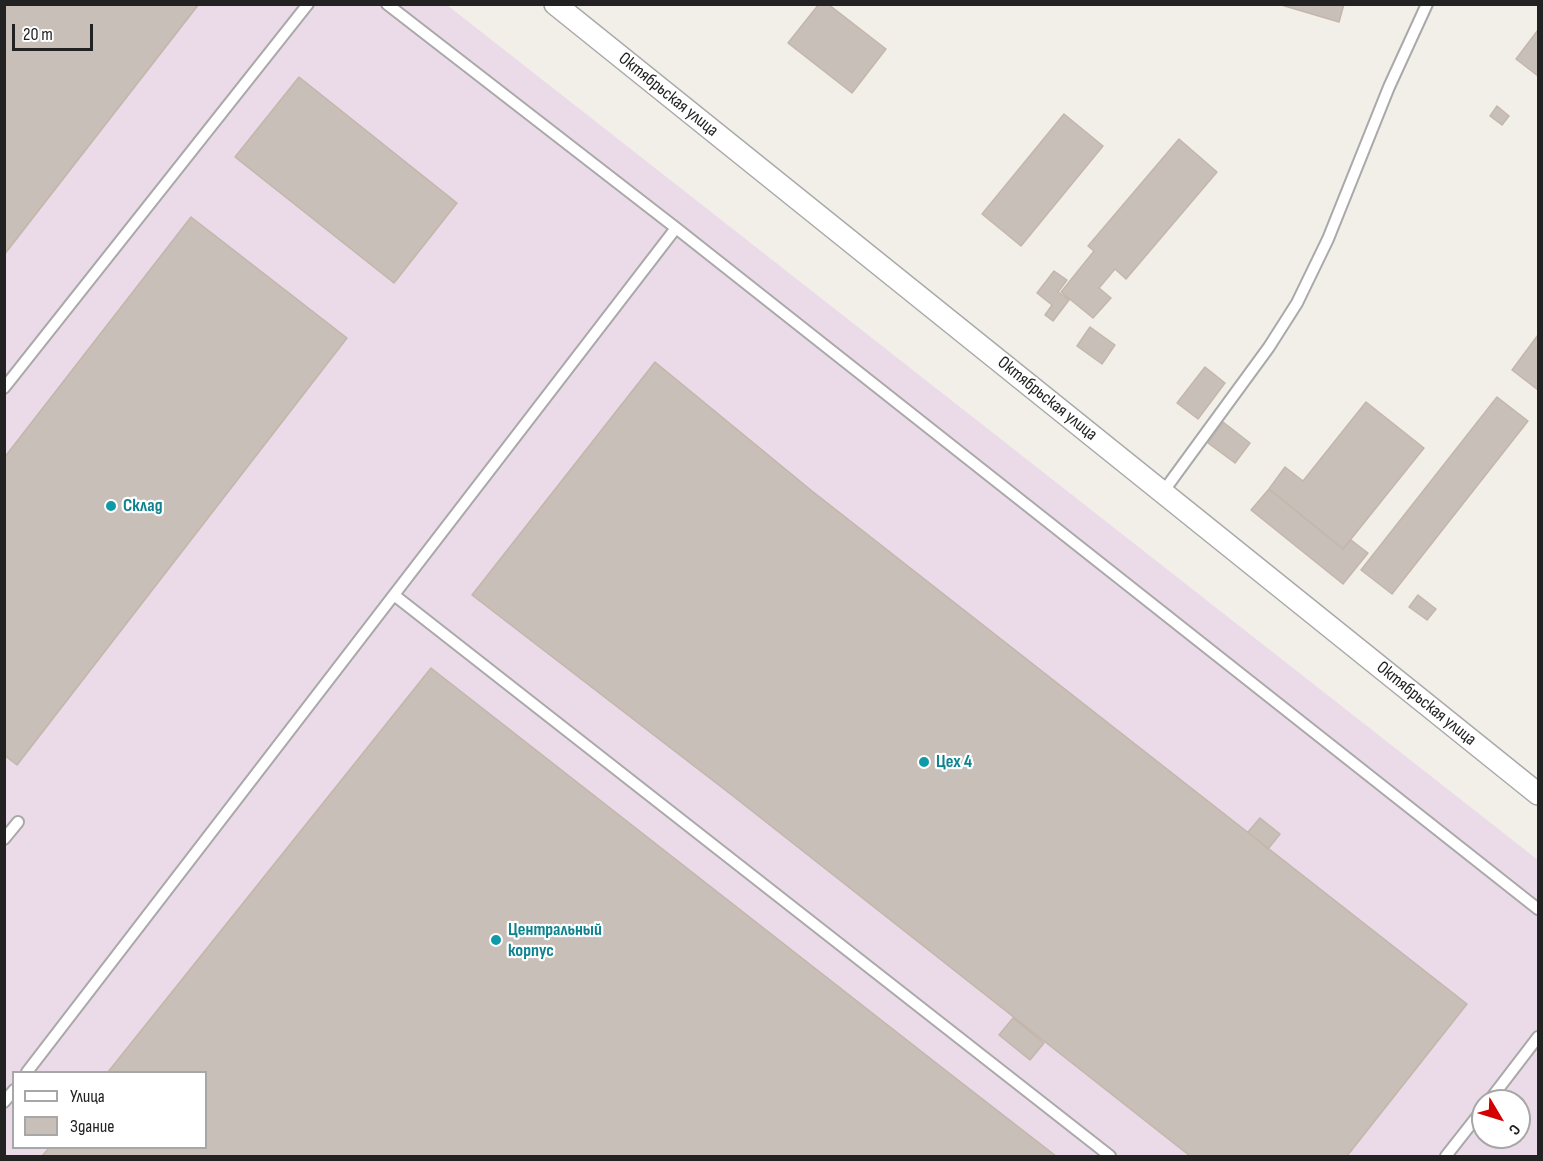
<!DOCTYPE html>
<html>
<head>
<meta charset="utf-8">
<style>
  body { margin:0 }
  #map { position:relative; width:1543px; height:1161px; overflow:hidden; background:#f2efe9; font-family:"Sofia Sans Condensed",sans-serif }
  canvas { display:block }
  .frame { position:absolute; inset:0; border:6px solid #222; pointer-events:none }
  .legend { position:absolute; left:12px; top:1071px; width:195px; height:78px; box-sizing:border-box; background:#fff; border:2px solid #a7a7a7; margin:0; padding:8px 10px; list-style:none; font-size:18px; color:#222 }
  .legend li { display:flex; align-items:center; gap:12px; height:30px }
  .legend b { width:30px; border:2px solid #a7a7a7 }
  .north { position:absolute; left:1471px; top:1089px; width:60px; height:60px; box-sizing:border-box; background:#fff; border:2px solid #a7a7a7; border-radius:50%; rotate:128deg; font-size:16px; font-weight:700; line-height:24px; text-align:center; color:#222 }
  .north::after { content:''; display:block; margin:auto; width:21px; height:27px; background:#d40000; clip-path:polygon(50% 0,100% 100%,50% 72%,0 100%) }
  .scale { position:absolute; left:12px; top:24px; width:81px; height:27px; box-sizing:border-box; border:3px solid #222; border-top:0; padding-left:8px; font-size:18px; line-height:21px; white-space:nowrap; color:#222; -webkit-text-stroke:4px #fff; paint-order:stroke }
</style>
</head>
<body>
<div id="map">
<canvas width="1543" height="1161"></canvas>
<div class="frame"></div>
<ul class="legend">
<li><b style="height:8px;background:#fff"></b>Улица</li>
<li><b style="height:16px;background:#c7bfb8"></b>Здание</li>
</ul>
<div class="north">С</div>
<div class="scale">20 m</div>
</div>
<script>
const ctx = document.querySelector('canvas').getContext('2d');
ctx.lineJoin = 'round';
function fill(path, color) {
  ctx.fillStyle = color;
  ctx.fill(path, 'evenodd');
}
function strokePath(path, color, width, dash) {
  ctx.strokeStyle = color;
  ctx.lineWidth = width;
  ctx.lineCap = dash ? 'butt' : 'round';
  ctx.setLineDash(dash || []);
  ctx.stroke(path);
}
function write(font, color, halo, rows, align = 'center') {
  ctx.font = font + ' "Sofia Sans Condensed",sans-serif';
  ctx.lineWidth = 4.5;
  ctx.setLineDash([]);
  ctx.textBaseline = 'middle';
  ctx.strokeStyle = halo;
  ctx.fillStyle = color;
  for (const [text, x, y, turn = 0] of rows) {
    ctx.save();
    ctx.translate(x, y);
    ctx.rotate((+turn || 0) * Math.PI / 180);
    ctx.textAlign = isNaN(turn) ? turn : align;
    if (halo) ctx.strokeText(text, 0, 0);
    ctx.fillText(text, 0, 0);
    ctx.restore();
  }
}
fill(new Path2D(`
  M5,5H447L1538,860V1156H5ZM14,1072H206V1148H14ZM1483,1101H1519V1137H1483Z`), '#ebdbe8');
const building = new Path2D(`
  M4,4H199L4,255Z
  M819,4H828L886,49L852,93L788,43Z
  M1278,4H1344L1339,22Z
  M1538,30V76L1516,59Z
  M299,77L457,203L394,283L235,157Z
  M1497,106L1509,116L1502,125L1490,116Z
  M1064,114L1103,146L1021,246L982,214Z
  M1179,139L1217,172L1126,279L1115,269L1099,288L1111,298L1093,318L1061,292L1094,251L1088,246Z
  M191,217L347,338L17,765L4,755V458Z
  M1054,271L1067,280L1058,292L1069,300L1053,321L1045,315L1052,305L1037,293Z
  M1090,327L1115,345L1102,364L1077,346Z
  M1538,335V390L1512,370Z
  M655,362L812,491L1467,1004L1347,1156H1190L733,796L472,595Z
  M1205,367L1225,383L1198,419L1177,403Z
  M1497,397L1528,421L1392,594L1361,570Z
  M1366,402L1424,448L1343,549L1269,489L1285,467L1303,481Z
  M1223,422L1250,443L1235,463L1208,443Z
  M1269,489L1343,549L1351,540L1368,553L1343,584L1251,510Z
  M1418,595L1436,609L1427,620L1409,607Z
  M431,668L949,1073L1056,1156H42L49,1148H206V1072H108Z
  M1260,818L1280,834L1268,849L1248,832Z
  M1013,1018L1044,1043L1030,1060L999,1035Z`);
fill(building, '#c7bfb8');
strokePath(building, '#c4b6ab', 1.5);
const service = new Path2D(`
  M676,228L1538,909
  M4,388L308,4
  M1163,492L1269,347L1297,303L1328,239L1389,87L1427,4
  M394,595L1110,1156
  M4,839L18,822
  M27,1072L676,228L387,4
  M1489,1101L1538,1037
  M4,1102L14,1090
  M1446,1156L1483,1109`);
const minor = new Path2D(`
  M555,4L1538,794`);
strokePath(service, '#a9a9a9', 14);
strokePath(minor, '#a9a9a9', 24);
strokePath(service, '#fff', 10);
strokePath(minor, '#fff', 21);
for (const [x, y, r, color] of [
  [111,506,6,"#0f9aa8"],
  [924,762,6,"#0f9aa8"],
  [496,940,6,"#0f9aa8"]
]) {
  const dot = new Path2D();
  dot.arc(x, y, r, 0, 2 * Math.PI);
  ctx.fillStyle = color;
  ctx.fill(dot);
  strokePath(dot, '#fff', 2);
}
write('18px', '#222', '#fff', [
  ["Октябрьская улица",668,95,39],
  ["Октябрьская улица",1047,399,39],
  ["Октябрьская улица",1426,704,39]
]);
write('bold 18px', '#0d838f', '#fff', [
  ["Склад",123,506],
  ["Цех 4",936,762],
  ["Центральный",508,930],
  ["корпус",508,951]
], 'left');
</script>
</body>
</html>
